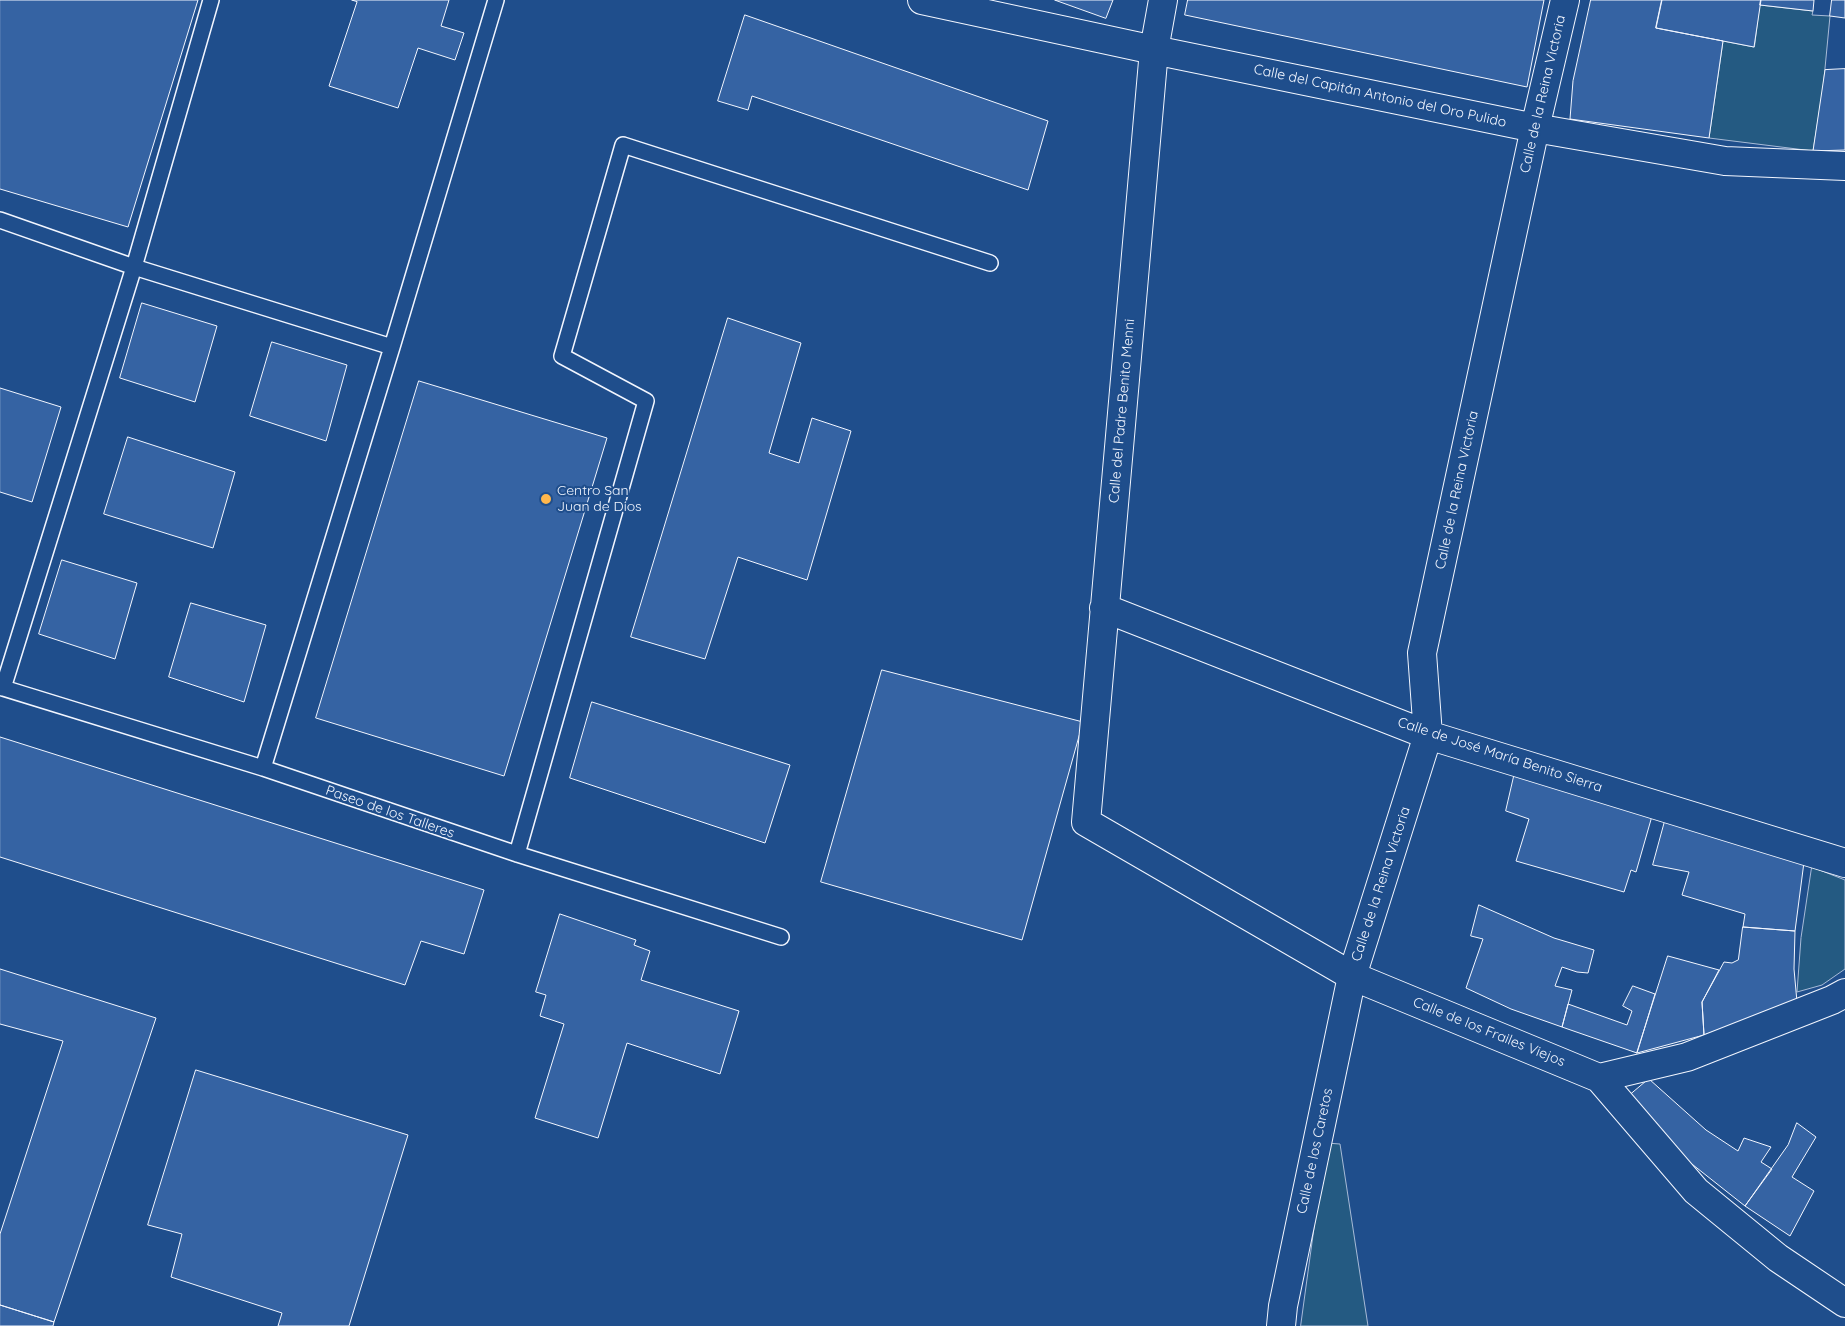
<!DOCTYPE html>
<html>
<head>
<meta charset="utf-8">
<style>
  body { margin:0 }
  canvas { display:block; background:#1f4e8c }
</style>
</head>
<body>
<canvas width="1845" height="1326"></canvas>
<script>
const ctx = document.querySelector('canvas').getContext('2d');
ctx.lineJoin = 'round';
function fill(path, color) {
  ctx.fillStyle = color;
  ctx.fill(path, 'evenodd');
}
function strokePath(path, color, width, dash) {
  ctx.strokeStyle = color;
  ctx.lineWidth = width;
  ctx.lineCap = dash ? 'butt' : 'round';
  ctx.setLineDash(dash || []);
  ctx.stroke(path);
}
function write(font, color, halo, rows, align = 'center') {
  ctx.font = font + ' Quicksand,sans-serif';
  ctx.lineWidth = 4;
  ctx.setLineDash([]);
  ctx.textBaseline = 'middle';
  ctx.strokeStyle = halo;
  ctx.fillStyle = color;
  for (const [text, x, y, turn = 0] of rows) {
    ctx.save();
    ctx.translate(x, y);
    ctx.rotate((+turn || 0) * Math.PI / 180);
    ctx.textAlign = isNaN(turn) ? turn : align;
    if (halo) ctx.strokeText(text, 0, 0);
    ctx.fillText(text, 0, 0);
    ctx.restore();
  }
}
const green = new Path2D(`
  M1760,5L1813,11L1812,15L1830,16L1823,89L1813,151L1709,138L1723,41L1754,47Z
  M1812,867L1845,880V969L1822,985L1797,992L1801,938Z
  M1326,1143L1340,1144L1368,1326H1301Z`);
fill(green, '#245a82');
strokePath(green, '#a8bbd7', 1);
const building = new Path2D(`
  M0,0H198L128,227L0,189Z
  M352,0H449L441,26L464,33L455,60L418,48L398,108L329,86L357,2Z
  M1055,0H1113L1106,18Z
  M1188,0H1544L1527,87L1185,15Z
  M1591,0H1662L1656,28L1723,41L1709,138L1570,119L1573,81Z
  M1662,0H1761L1754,47L1656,28Z
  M1761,0H1814L1813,11L1760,5Z
  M1832,0H1845V18L1830,16Z
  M745,15L1048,121L1028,190L752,96L748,110L718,101Z
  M1845,69V150L1813,151L1825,70Z
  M142,303L217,326L195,402L120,378Z
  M728,318L801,343L769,453L799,463L812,418L851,431L807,580L738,557L705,659L631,637Z
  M272,342L347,365L326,441L250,416Z
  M419,381L607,438L504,776L316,718Z
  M0,388L61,407L32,502L0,492Z
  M128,437L235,472L213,548L104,514Z
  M62,560L137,583L115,659L39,634Z
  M191,603L266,625L244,702L169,677Z
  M882,670L1083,722L1022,940L821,882Z
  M592,702L790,765L765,843L570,778Z
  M0,737L484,890L464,954L421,941L405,985L0,857Z
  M1515,772L1652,816L1636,872L1631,870L1624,892L1516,861L1529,819L1506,811Z
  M1665,821L1804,862L1795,931L1743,927L1745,914L1682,895L1689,872L1653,865Z
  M1479,905L1554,938L1594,950L1588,973L1577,972L1562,967L1555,986L1572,990L1562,1027L1511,1009L1466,988L1483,939L1471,936Z
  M560,914L636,940L634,945L650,951L641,980L739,1011L720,1074L627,1043L598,1138L535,1118L564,1024L540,1016L546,995L536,992Z
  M1743,927L1795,931L1794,969L1797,1002L1704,1035L1702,1002L1724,962L1732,963L1738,960Z
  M1668,956L1719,970L1702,1002L1704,1035L1637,1053Z
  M0,969L156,1018L54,1322L0,1305V1234L63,1041L0,1024Z
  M1633,986L1655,994L1637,1053L1562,1027L1568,1004L1627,1025L1632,1011L1623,1006Z
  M196,1070L408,1135L349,1326H278L282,1313L171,1277L182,1234L148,1225Z
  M1649,1079L1706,1130L1738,1151L1744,1138L1771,1147L1761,1162L1772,1169L1745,1206L1683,1157L1630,1095Z
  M1797,1123L1816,1137L1792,1177L1814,1191L1790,1236L1745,1206L1788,1145Z
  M0,1305L54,1322L53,1326H0Z`);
fill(building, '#3563a3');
strokePath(building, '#f2f6ff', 1);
const lane = new Path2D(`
  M0,220L134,267L392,347
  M0,687L263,768L517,854L781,937
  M3,688L134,267L211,0
  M263,768L392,347L496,0
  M517,854L646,401L562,356L623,145L990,263`);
const street = new Path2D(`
  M922,0L1154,50L1535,128L1725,161L1845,166
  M1163,0L1154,50L1086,822L1352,976L1599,1078L1696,1191L1778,1258L1845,1303
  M1104,608L1428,735L1845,863
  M1599,1078L1687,1057L1832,1000L1845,993
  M1281,1326L1283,1306L1352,976L1428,735L1422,653L1535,128L1565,0`);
strokePath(lane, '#f2f6ff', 18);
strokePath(street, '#f2f6ff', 30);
strokePath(lane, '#1f4e8c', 15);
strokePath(street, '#1f4e8c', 28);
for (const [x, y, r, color] of [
  [546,499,6,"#ffb74d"]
]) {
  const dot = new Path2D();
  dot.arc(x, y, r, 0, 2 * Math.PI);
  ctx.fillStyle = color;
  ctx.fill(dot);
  strokePath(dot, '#1f4e8c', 2);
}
write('14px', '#f2f6ff', '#1f4e8c', [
  ["Calle de la Reina Victoria",1543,94,-77],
  ["Calle del Capitán Antonio del Oro Pulido",1380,96,12],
  ["Calle del Padre Benito Menni",1122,411,-85],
  ["Calle de la Reina Victoria",1457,490,-78],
  ["Calle de José María Benito Sierra",1500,755,18],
  ["Paseo de los Talleres",390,812,19],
  ["Calle de la Reina Victoria",1381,884,-72],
  ["Calle de los Frailes Viejos",1489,1032,22],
  ["Calle de los Caretos",1315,1151,-78]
]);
write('14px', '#f2f6ff', '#1f4e8c', [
  ["Centro San",557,491],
  ["Juan de Dios",557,507]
], 'left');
</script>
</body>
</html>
